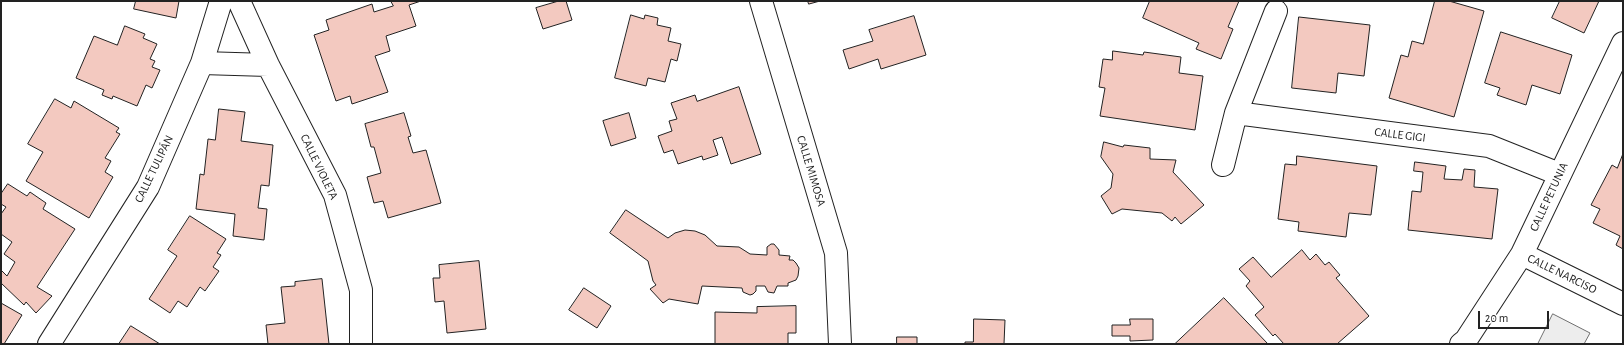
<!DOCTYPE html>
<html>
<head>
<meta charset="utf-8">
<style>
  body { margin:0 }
  #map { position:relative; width:1624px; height:345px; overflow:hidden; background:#fff; font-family:"Alegreya Sans",sans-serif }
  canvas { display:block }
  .frame { position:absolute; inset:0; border:2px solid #222; pointer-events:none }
  .scale { position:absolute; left:1478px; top:311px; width:71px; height:18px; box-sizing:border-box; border:2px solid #222; border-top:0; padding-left:5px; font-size:12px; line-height:14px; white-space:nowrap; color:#222; -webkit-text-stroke:3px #fff; paint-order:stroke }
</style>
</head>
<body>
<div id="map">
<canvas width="1624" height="345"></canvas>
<div class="frame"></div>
<div class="scale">20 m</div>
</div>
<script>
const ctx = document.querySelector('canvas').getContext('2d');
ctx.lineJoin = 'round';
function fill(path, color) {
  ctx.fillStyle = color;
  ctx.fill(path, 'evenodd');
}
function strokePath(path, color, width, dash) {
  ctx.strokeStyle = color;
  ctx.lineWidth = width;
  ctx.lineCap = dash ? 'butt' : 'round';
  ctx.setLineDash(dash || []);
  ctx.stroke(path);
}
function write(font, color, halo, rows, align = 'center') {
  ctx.font = font + ' "Alegreya Sans",sans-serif';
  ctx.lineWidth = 3;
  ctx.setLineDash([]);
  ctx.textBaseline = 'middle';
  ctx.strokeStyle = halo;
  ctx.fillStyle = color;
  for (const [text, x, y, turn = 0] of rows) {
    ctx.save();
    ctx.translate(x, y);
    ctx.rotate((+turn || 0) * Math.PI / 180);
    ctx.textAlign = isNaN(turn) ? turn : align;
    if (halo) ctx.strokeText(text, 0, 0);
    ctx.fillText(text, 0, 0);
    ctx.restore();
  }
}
const parking = new Path2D(`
  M1553,314L1590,333L1584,344H1538Z`);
fill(parking, '#ededed');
strokePath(parking, '#6f6f6f', 1);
const building = new Path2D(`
  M136,1H179L176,18L134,9Z
  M391,1H421L409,5L416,26L386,36L390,51L375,56L388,92L352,104L350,96L336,101L314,35L329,30L326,20L372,4L374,12L393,6Z
  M559,1H566L572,20L543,29L536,8Z
  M808,1H820L809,4Z
  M1150,1H1239L1228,27L1233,29L1221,59L1196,49L1199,43L1143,18Z
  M1435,1H1449L1484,11L1454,117L1389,98L1401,55L1408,57L1412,41L1423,44Z
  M1560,1H1599L1584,33L1552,18Z
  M631,15L644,19L645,15L658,18L657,25L671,28L668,41L681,44L677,61L671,59L665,82L648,78L646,86L615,78Z
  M914,16L926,55L881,69L878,59L849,69L843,50L873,41L869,30Z
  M1299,17L1370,25L1364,76L1338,73L1336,93L1292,88Z
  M125,26L145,34L143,38L157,44L150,59L155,61L152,67L160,70L152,88L146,85L137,106L113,96L112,99L102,95L104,90L76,78L94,36L117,45Z
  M1501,32L1572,55L1560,94L1532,85L1526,105L1497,95L1500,88L1485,83Z
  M1113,51L1143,55L1144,52L1181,57L1179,73L1203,76L1195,130L1100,116L1105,88L1099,87L1103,59L1112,60Z
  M739,87L761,154L731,164L722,137L713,140L718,155L703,160L702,156L678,164L673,150L664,153L658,136L672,131L669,121L677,119L671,103L695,95L697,101Z
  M55,99L71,108L74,101L119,128L116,132L120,134L105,158L111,161L105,172L113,177L89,218L26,181L43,152L28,144Z
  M219,109L245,112L241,141L273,145L269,186L261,185L258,208L267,209L264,240L233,236L235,214L196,209L200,174L204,175L208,139L215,140Z
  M404,113L411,136L408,137L413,153L426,150L441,203L388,218L383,201L374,203L367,177L381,173L374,147H371L365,124Z
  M629,113L636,138L611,146L603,121Z
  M1104,142L1123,147L1124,145L1150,148V159L1176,160L1173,172L1204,205L1181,224L1175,217L1172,221L1162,213L1122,209L1112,214L1101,196L1111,188L1113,174L1101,157Z
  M1623,154V249L1616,245L1620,236L1593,223L1600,209L1591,205L1612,165L1617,168Z
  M1297,156L1377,166L1371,215L1349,213L1346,237L1298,231L1299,222L1278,219L1285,164L1296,165Z
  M1415,162L1446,166L1444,179L1462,180L1464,169L1475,170L1474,187L1498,189L1492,239L1408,230L1412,191L1421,192L1423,172L1414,171Z
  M8,184L27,196L30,192L46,203L43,209L75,229L37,287L52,296L36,313L26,302L24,305L1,283V270L7,276L15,262L4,254L12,242L1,234V214L6,207L1,204V194Z
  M626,210L668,238L675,233L685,230L695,231L705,235L717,246L739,247L750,254L767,255V247L771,244H774L779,250V255L790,256L789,260H793L796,263L799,268L798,276L796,280L788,283V286H777L774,293L768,292L765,286H756V291L753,294L750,295L743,292L742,288L702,286L698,304L669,299L663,303L650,289L656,285L653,281L648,261L610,233Z
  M190,216L226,239L217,253L221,255L213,267L219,271L205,291L200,287L187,307L178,301L170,313L149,299L177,256L168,250Z
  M1302,250L1310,260L1316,254L1325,265L1329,262L1340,275L1336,278L1369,316L1337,344H1284L1275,334L1273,336L1255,315L1264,307L1246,286L1250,281L1239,269L1253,257L1271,277Z
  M479,261L486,329L447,333L444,301L435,302L433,278H440L439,265Z
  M322,279L329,344H268L266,325L285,323L281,287L295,286V282Z
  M584,288L611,306L597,328L569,310Z
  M1224,298L1268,344H1175Z
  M1,303L22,315L4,344H1Z
  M796,306V333H788V344H715V312L757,313V307Z
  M974,319L1005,320L1004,344H965V342H973Z
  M1130,319H1153V340L1130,341V336H1112V325H1130Z
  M131,326L160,344H119Z
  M897,337H917V344H897Z`);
fill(building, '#f3c9c0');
strokePath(building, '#222', 1);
const minor = new Path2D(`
  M239,1L268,65L335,195L361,290V344
  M761,1L836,253L840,344
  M202,63L268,65
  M1236,113L1489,146L1559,174
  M1223,165L1236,113L1276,11
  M1522,254L1623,304
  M49,344L148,187L202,63L221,1
  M1461,344L1466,340L1522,254L1623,43`);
strokePath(minor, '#222', 24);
strokePath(minor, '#fff', 22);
write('12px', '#222', '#fff', [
  ["CALLE GIGI",1400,135,7],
  ["CALLE VIOLETA",319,167,64],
  ["CALLE TULIPÁN",154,169,-64],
  ["CALLE MIMOSA",811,171,73],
  ["CALLE PETUNIA",1549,197,-65],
  ["CALLE NARCISO",1562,274,26]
]);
</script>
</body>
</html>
